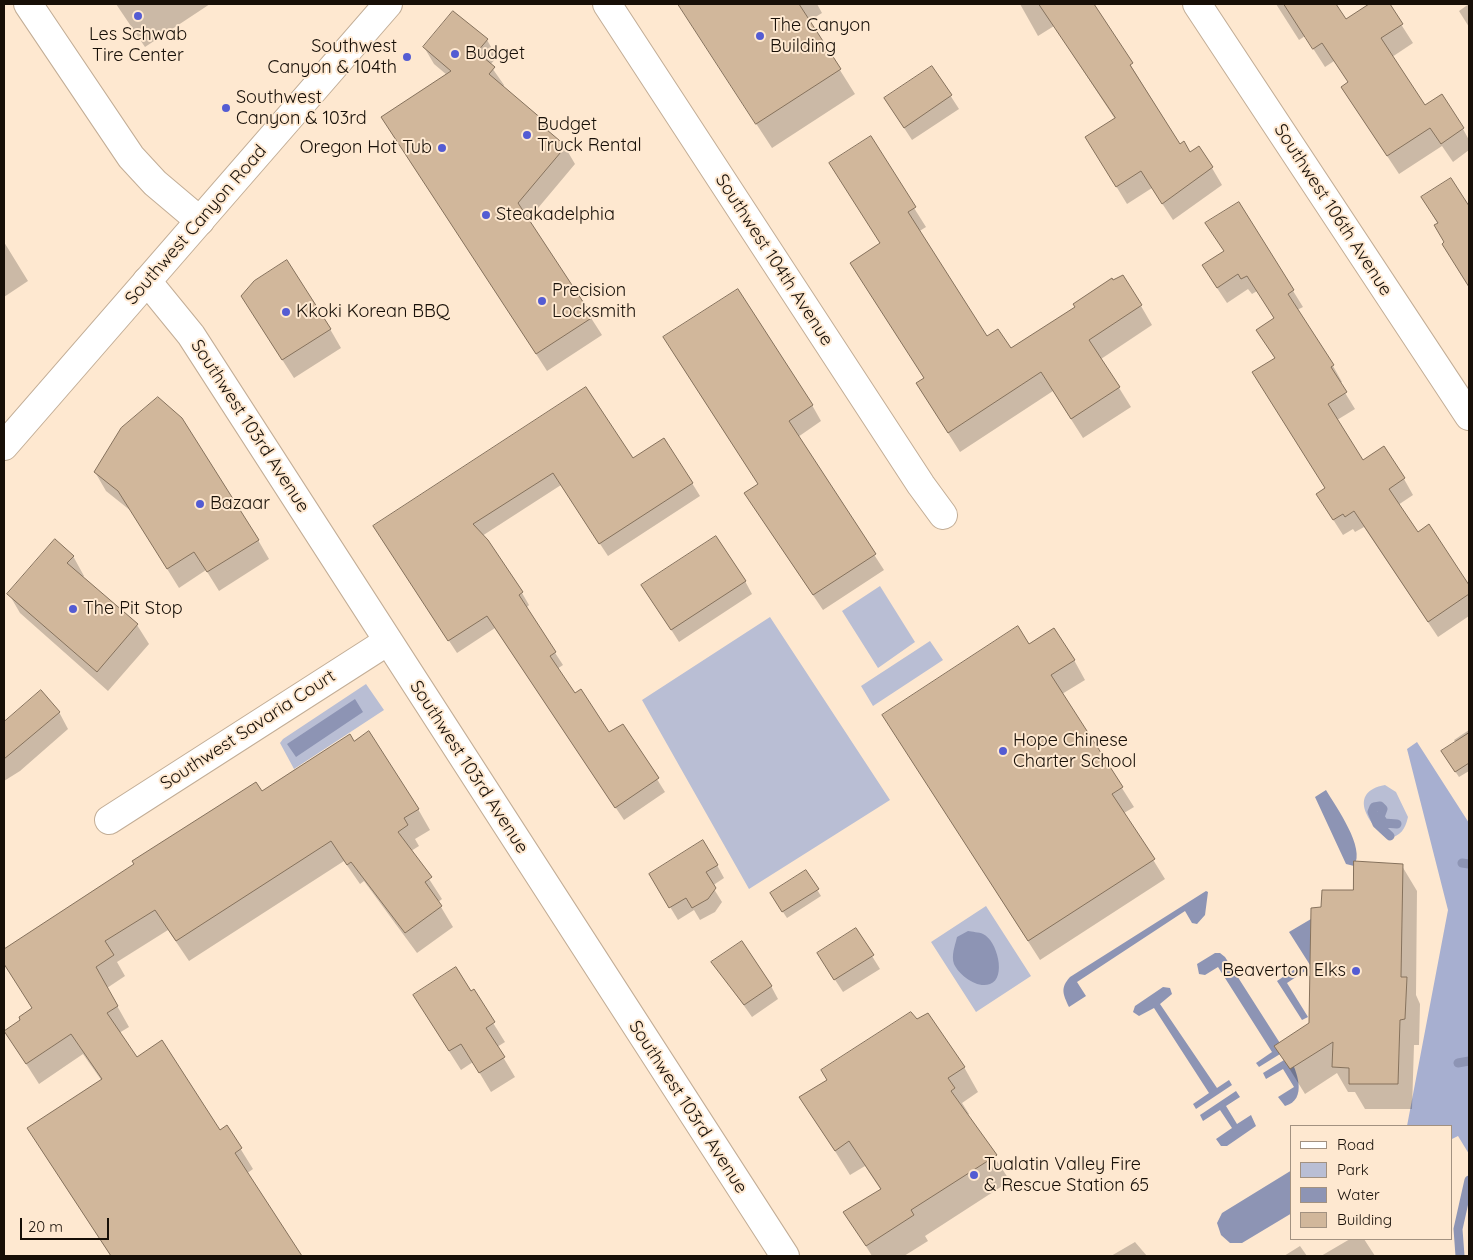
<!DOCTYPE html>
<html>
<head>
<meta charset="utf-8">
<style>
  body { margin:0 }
  #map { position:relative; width:1473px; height:1260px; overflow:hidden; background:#fee8d0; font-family:Quicksand,sans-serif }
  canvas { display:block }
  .frame { position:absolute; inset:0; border:5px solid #170f07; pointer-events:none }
  .legend { position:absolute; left:1290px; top:1125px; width:162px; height:115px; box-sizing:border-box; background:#fee8d0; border:1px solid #a29180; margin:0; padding:6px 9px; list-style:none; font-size:15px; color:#170f07 }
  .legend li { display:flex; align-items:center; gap:10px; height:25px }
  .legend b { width:25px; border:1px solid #a29180 }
  .scale { position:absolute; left:20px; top:1218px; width:89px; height:22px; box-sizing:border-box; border:2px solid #170f07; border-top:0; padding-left:6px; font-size:15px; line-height:18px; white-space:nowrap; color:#170f07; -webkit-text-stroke:4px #fee8d0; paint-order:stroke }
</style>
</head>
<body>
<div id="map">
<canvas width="1473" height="1260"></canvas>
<div class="frame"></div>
<ul class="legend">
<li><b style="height:6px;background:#fff"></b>Road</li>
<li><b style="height:14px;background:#b9bed4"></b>Park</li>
<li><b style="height:14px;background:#8d94b4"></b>Water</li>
<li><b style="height:14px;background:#d1b79b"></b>Building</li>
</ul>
<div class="scale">20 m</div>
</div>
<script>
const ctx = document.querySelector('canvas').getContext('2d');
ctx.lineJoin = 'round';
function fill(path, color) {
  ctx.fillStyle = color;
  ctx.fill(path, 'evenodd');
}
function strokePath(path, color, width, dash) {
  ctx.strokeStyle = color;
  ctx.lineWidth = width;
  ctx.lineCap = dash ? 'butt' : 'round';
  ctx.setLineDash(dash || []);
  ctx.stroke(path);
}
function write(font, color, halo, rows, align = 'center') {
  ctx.font = font + ' Quicksand,sans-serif';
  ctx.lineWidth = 4;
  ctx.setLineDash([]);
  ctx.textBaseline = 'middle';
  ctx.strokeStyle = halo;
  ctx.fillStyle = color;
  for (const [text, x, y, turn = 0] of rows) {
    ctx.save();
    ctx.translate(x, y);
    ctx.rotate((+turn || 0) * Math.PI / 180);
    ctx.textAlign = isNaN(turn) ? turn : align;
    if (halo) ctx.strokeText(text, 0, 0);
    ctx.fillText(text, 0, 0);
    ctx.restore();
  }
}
fill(new Path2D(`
  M880,586L915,642L878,668L842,611Z
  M770,617L890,800L749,889L642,700Z
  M930,641L943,660L873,706L861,686Z
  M366,684L384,710L294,769L280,743L283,739Z
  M1385,785L1396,792L1408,817C1405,830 1401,835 1388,839C1368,824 1347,792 1385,785Z
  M986,906L1031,976L976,1012L931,942Z`), '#b9bed4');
fill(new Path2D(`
  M1417,742L1469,823V1154L1458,1136L1452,1139V1126H1407L1448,910L1407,749Z`), '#a7afd0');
fill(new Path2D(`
  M355,699L363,712L296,757L287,744Z
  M1326,790C1336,807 1366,848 1354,866L1346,864L1315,797Z
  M1206,891L1208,892L1205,915L1197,924L1192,923L1185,911L1077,982L1086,996L1069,1007C1063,994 1060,988 1070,977Z
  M1311,919L1310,965L1289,932Z
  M968,931C972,932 979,932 983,934C997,940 1007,978 990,984C977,989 959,975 954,964C951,955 955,946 957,937Z
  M1215,953H1220L1225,957L1285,1051L1259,1067L1256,1063L1272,1052L1218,967L1205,975L1199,974L1197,964Z
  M1301,965L1305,971L1287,983L1308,1017L1302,1020L1277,981Z
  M1163,987L1170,988L1172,994L1160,1004L1217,1088L1229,1080L1232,1085L1196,1109L1193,1104L1209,1093L1154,1008L1139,1016L1133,1012L1135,1006Z
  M1289,1057C1297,1070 1308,1100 1285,1106L1278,1097L1294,1087L1283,1069L1266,1079L1263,1073Z
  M1236,1091L1240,1097L1226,1106L1237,1124L1251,1115L1256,1126L1227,1146H1221L1216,1139L1232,1128L1220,1110L1203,1121L1200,1115Z
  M1292,1170V1213L1242,1243H1230L1221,1235L1217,1223L1222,1213Z`), '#8d94b4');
fill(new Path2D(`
  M116,4H210L145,47Z
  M678,4H817L822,13L809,21L855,94L772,148Z
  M1020,4H1093L1180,145L1212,168L1222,185L1173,220L1152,188L1127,204L1097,155L1115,119L1054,26L1038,36Z
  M1276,4H1330L1345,21L1371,4H1388L1413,43L1392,57L1425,106L1463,129L1469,140V150L1453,162L1442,146L1399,174L1354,106L1349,83L1334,61L1325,67L1305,36L1299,40Z
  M1469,4V27L1459,11Z
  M487,40L497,57L490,65L504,85L503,87L542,120L551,135L565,147L575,164L528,220L602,335L547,371L383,117L447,75L434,64L424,47Z
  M932,67L959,109L912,140L885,99Z
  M870,138L926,227L918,232L987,338L1010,350L1141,306L1152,325L1101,359L1131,407L1083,438L1053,391L960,452L917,384L925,379L881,244Z
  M1451,179L1469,208V287L1455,264L1438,224L1422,197Z
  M1239,203L1303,307L1297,310L1333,366L1342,382L1339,383L1355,409L1337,420L1363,461L1404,479L1413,495L1398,505L1417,534L1429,526L1469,587V616L1438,637L1364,527L1355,532L1353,529L1343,535L1327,510L1326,489L1276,359L1267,346L1275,319L1257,291L1252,294L1248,289L1227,303L1213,282L1225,252L1216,239Z
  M4,242L28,281L4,297Z
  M254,316L330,329L341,348L294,378Z
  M674,354L812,405L821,421L798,437L884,570L823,610L755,509L759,485Z
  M586,389L632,460L692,483L700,496L608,556L561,485L482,536L522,593L529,605L526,608L563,665L557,669L575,695L609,734L623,725L665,792L624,820L495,628L457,653L382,539Z
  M95,472L258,540L269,559L219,591L206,570L179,588L131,511L106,491Z
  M73,556L84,576L82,578L137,625L149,644L108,691L20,613L9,594Z
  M745,581L752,594L679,642L651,598Z
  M1074,660L1085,680L1062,694L1134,807L1124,813L1165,879L1040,960L883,715Z
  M41,691L59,712L68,729L20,771L4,781V723Z
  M1469,730V771L1459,777L1446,758L1456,743L1454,740Z
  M262,793L418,809L430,830L415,839L419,846L411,851L442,899L438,902L453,927L417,953L364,881L360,884L344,861L189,961L168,930L117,962L125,976L107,988L129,1027L119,1033L136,1058L220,1132L227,1127L253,1169L246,1174L300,1256H111L41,1149L102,1081L83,1054L39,1084L5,1031L22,1020L33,1009L4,963V950L136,864Z
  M717,865L724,878L712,886L722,902L715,912L700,920L694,910L678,920L658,887Z
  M1402,866L1417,891L1416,995L1420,1004L1419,1045H1414L1412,1109H1365L1355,1092H1348L1337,1073L1305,1094L1276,1047L1310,1024L1322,909Z
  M806,872L821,896L787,918L775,900Z
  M856,930L880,969L843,992L826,966Z
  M713,962L771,986L778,999L752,1017Z
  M473,991L505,1042L497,1047L515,1077L491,1092L473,1062L461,1070L426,1015Z
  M964,1067L978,1092L962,1103L969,1114L967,1115L1010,1181L925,1236L928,1241L904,1256H872L845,1212L881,1190L865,1166L850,1175L801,1097Z
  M1350,1239H1364L1375,1256H1321Z
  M1135,1242L1147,1256H1111Z
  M1300,1246L1307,1256H1284Z`), '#0003');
strokePath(new Path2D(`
  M1390,836L1377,824L1372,812L1374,807L1380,806L1383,809L1380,817L1384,823L1397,824
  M1462,863L1469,864
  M1458,1063L1469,1061
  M1460,1256L1458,1229L1469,1180`), '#8d94b4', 9);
const building = new Path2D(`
  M678,4H799L841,69L756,124Z
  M1039,4H1094L1133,63L1130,65L1180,144L1184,141L1190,152L1199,146L1213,167L1162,204L1141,171L1116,187L1085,137L1115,118Z
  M1284,4H1336L1346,19L1369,4H1390L1403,24L1381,38L1425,105L1442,94L1464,128L1441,144L1430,128L1387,156L1341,87L1348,82L1322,43L1313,49Z
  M453,11L488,39L477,52L495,67L489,74L543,120L540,124L566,146L518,203L593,317L536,354L381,117L451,71L423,47Z
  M932,66L952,95L904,128L884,98Z
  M871,136L916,207L908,212L987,336L998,329L1011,348L1075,307L1073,304L1112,278L1113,280L1123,275L1142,305L1089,340L1120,387L1071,419L1041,372L948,433L916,383L924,378L850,263L880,243L829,163Z
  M1451,178L1469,206V287L1442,244L1444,242L1434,225L1438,223L1421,197Z
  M1239,202L1294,290L1288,294L1334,365L1331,367L1347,392L1328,404L1363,460L1384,446L1405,478L1389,489L1418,532L1429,524L1469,585V594L1428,622L1354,511L1345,517L1343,514L1333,520L1316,494L1325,488L1252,372L1275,358L1256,330L1274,318L1247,276L1241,279L1238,274L1217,288L1202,265L1224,251L1205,223Z
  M287,260L331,329L282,360L241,296L254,281Z
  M738,289L813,405L789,421L876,554L813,595L744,493L758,484L663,337Z
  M586,387L633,458L664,438L693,483L599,544L553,473L473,524L488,540L523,592L519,595L556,652L550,656L575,693L581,689L609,732L623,724L659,778L615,808L487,616L448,641L373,526Z
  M158,397L182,418L259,540L207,572L194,552L167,569L118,491L94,472L121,428Z
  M716,536L746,581L671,630L641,585Z
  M55,539L74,556L67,563L138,624L97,672L7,594Z
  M1018,626L1029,644L1054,628L1075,660L1051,675L1123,787L1112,794L1155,859L1028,941L882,715Z
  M41,690L60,712L4,759V722Z
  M369,731L419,809L404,818L408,825L398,832L432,877L425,882L442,906L405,933L351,862L347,865L331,841L176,941L155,910L105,941L114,955L96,967L118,1006L107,1013L137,1057L162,1040L220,1130L227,1125L242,1148L235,1153L302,1256H111L27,1128L102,1079L71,1034L26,1064L4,1031L20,1020L19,1017L32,1008L4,964V949L134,864L132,861L256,782L262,791L350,734L354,741Z
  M1469,733V763L1455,772L1441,751Z
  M703,840L718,865L706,872L716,888L708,899L692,908L686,898L669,908L649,874Z
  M1354,861L1403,864L1401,977H1407L1405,1019L1400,1020L1398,1084H1349V1068L1332,1067L1333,1042L1290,1069L1274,1046L1309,1023L1311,908L1321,907L1322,890H1353Z
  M806,870L819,889L782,912L770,893Z
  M856,928L874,955L834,980L817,953Z
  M742,941L772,986L744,1005L711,962Z
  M456,967L471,991L474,989L495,1022L486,1028L505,1057L479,1073L461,1044L449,1051L413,995Z
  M911,1012L917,1019L928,1013L965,1067L948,1078L955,1088L951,1091L997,1155L911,1210L914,1215L866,1246L843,1212L881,1189L849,1141L835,1151L799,1097L827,1080L821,1070Z`);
fill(building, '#d1b79b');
strokePath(building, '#85715c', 1);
const street = new Path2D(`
  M28,4L131,157L155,183L200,221
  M607,4L921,485L943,515
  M1197,4L1469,416
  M147,281L191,335L785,1256
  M109,820L388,641`);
const secondary = new Path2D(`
  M4,446L388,4`);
strokePath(street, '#c2ad96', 30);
strokePath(secondary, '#c2ad96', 30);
strokePath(street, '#fff', 28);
strokePath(secondary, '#fff', 28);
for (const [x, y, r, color] of [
  [138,16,5,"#545cd3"],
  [760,36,5,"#545cd3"],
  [455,54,5,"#545cd3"],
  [407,57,5,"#545cd3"],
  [226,108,5,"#545cd3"],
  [527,135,5,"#545cd3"],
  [442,148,5,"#545cd3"],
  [486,215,5,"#545cd3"],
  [542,301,5,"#545cd3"],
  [286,312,5,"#545cd3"],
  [200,504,5,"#545cd3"],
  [73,609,5,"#545cd3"],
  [1003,751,5,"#545cd3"],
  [1356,971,5,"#545cd3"],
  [974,1175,5,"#545cd3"]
]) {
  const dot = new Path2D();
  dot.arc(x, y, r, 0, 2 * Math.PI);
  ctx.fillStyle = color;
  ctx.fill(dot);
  strokePath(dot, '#fee8d0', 2);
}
write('18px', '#170f07', '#fee8d0', [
  ["The Canyon",770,26],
  ["Building",770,47],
  ["Les Schwab",138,35,"center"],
  ["Tire Center",138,56,"center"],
  ["Southwest",397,47,"right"],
  ["Canyon & 104th",397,68,"right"],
  ["Budget",465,54],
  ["Southwest",236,98],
  ["Canyon & 103rd",236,119],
  ["Budget",537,125],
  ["Truck Rental",537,146],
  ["Oregon Hot Tub",432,148,"right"],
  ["Steakadelphia",496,215],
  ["Precision",552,291],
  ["Locksmith",552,312],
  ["Kkoki Korean BBQ",296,312],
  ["Bazaar",210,504],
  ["The Pit Stop",83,609],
  ["Hope Chinese",1013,741],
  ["Charter School",1013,762],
  ["Beaverton Elks",1346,971,"right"],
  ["Tualatin Valley Fire",984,1165],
  ["& Rescue Station 65",984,1186]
], 'left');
write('18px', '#170f07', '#fee8d0', [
  ["Southwest 106th Avenue",1333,210,57],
  ["Southwest Canyon Road",196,225,-49],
  ["Southwest 104th Avenue",774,260,57],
  ["Southwest 103rd Avenue",250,426,57],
  ["Southwest Savaria Court",248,730,-33],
  ["Southwest 103rd Avenue",469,767,57],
  ["Southwest 103rd Avenue",688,1107,57]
]);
</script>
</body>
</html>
